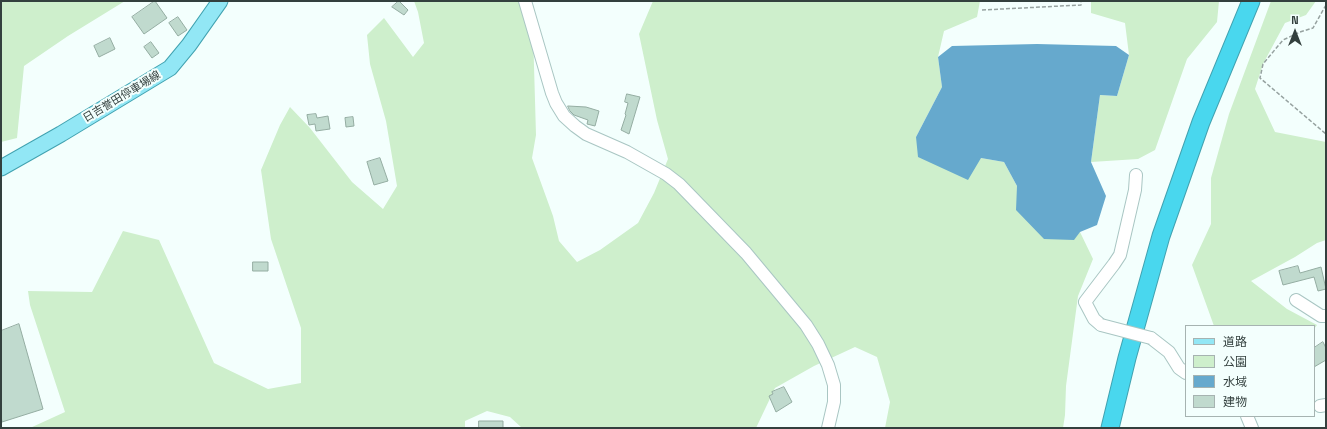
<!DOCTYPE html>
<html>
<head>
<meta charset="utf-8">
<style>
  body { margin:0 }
  #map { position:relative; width:1327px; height:429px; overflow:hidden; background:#f3fffd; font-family:"Space Grotesk","Noto Sans JP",sans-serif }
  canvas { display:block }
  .frame { position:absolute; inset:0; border:2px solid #33403e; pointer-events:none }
  .legend { position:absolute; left:1185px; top:325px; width:130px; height:92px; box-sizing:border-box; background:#f3fffd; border:1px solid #a6b3b1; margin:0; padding:5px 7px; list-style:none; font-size:12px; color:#33403e }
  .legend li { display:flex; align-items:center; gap:8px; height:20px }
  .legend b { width:20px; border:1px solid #a6b3b1 }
  .north { position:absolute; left:1275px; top:12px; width:40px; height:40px; -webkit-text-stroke:3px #f3fffd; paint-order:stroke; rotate:0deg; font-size:11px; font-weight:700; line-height:16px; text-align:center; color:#33403e }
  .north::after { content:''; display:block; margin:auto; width:14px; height:18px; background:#33403e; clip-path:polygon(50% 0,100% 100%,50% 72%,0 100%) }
</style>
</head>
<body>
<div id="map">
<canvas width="1327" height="429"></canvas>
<div class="frame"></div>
<ul class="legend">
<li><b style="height:5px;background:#92e7f5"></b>道路</li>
<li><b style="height:11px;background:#ceefcc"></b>公園</li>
<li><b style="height:11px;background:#66a9cd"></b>水域</li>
<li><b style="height:11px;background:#c0dace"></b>建物</li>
</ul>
<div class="north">N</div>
</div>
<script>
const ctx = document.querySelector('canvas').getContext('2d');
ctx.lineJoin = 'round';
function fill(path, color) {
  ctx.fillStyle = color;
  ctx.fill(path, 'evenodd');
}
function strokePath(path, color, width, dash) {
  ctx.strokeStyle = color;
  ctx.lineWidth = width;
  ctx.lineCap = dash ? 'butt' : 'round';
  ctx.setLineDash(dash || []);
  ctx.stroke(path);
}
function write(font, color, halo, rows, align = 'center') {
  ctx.font = font + ' "Space Grotesk","Noto Sans JP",sans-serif';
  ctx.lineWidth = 4;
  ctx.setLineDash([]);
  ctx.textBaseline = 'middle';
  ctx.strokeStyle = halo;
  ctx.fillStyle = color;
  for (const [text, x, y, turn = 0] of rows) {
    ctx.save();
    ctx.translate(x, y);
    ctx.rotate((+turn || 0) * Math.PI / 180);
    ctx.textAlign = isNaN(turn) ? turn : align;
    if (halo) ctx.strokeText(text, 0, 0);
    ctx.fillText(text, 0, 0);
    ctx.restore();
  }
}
fill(new Path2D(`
  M1,1H125L68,36L24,66L17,138L1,142Z
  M414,1H518L533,31L536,135L532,158L553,216L559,241L577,262L600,250L638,223L654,193L668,159L657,120L639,34L653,1H980L977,17L944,31L938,57L942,87L916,137L981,158L1004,162L1017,186L1080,232L1093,259L1078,296L1066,386L1065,415L1063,428H885L890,402L877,357L855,347L814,366L775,388L756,428H522L510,417L487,411L465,421V428H30L65,412L30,305L28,291L92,292L123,231L159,240L214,363L268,389L301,383V328L271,239L261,170L280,125L290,107L310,128L352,182L383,209L397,186L386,121L370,64L367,35L384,18L413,57L424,43L418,12Z
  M1091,1H1219L1217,22L1187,59L1155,150L1138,159L1091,162L1100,95L1117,96L1129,55L1125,23L1091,13Z
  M1271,1H1316L1306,15L1285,23L1263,64L1255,89L1275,132L1326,142V240L1317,243L1295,257L1251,281L1287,309L1317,325L1314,329V326H1214L1192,265L1211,224V178L1229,114Z`), '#ceefcc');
fill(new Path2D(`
  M1037,44L1116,46L1129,55L1117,96L1100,95L1091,162L1106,196L1097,225L1080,232L1074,240L1044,239L1016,210L1017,186L1004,162L981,158L968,180L918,157L916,137L942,87L938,57L952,46Z`), '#66a9cd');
const building = new Path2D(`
  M155,1L167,18L144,34L132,17Z
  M399,1L408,10L404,15L392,7Z
  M178,17L187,30L178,36L169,23Z
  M110,38L115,49L99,57L94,46Z
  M151,42L159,53L152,58L144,47Z
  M627,94L640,97L629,134L621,130L626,115L625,114L628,103L625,102Z
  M568,106L586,107L599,111L595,126L587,124L588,120L574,115L570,111Z
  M316,114L317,118L328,116L330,129L316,131L315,124L309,125L307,115Z
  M353,117L354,126L346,127L345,118Z
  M380,158L388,181L374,185L367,162Z
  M253,262H268V271H253Z
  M1298,266L1300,273L1321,267L1326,289L1318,291L1314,277L1283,285L1279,271Z
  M19,324L43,409L2,422L1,416V331Z
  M1323,342L1326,348V360L1314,367V348Z
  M784,387L792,402L776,412L769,396L773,394L772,392Z
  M479,421H503V428H479Z`);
fill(building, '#c0dace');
strokePath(building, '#94ada2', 1);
const minor = new Path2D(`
  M525,1L552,93L556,103L564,116L575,126L586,134L627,152L666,174L679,184L746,253L806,325L818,344L828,365L834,385V402L828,428
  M1296,300L1321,316H1326
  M1101,325L1094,319L1085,302L1114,264L1120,255L1135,190L1136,175
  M1151,338L1169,352L1179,368L1186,373
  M1320,406L1326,405
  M1247,416L1252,428`);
const major = new Path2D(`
  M1,168L61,134L170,68L189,45L220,1`);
const highway = new Path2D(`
  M1110,428L1127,358L1161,236L1201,122L1251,1`);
strokePath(minor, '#a9c6c3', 14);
strokePath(major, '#41a2b0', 17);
strokePath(highway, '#41a2b0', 19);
strokePath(new Path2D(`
  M1326,5L1313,28L1300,32L1283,40L1263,64L1260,78L1326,134
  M982,10L1081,5V1`), '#96a2a0', 1.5, [4, 2]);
strokePath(minor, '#fff', 12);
strokePath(major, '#92e7f5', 15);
strokePath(highway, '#49d7ee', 17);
const minorBridge = new Path2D(`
  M1101,325L1151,338`);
strokePath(minorBridge, '#a9c6c3', 14, []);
strokePath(minorBridge, '#fff', 12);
write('11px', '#33403e', '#f3fffd', [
  ["日吉誉田停車場線",122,97,-31]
]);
</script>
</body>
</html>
